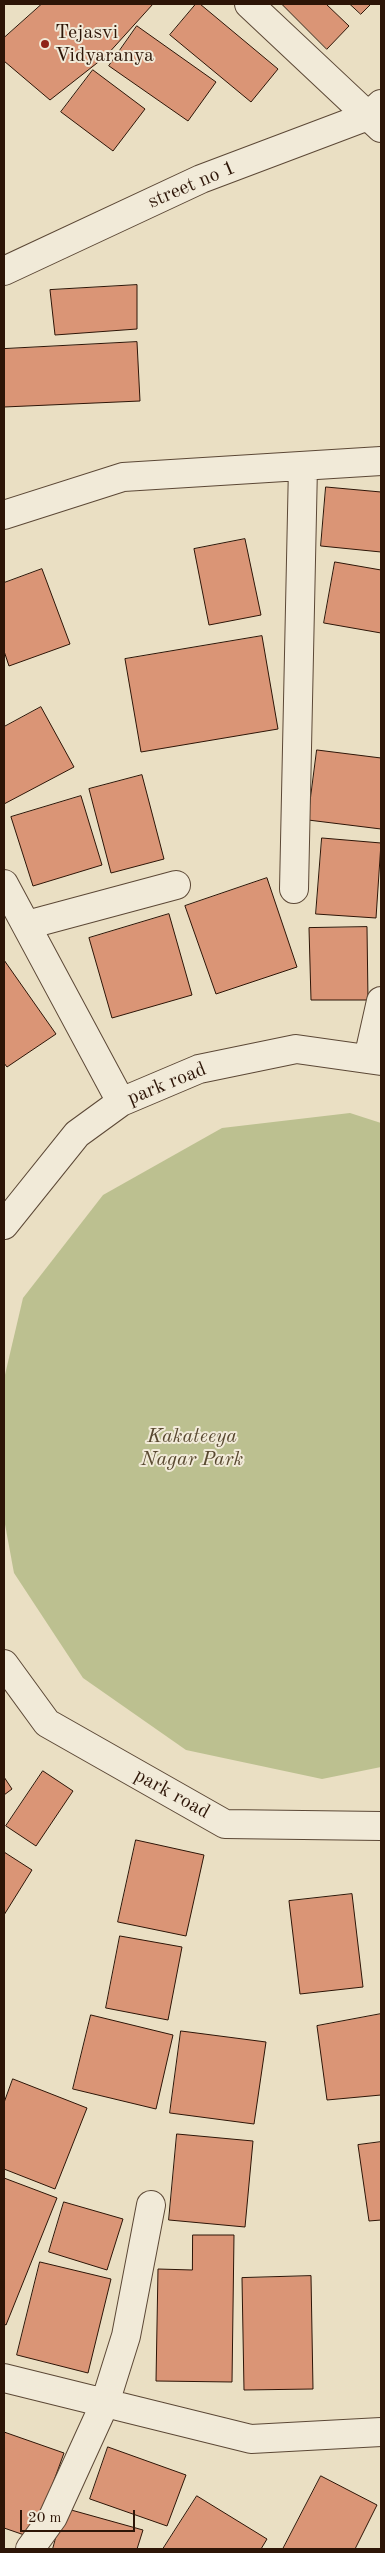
<!DOCTYPE html>
<html>
<head>
<meta charset="utf-8">
<style>
  body { margin:0 }
  #map { position:relative; width:385px; height:2553px; overflow:hidden; background:#eadfc3; font-family:"Old Standard TT",serif }
  canvas { display:block }
  .frame { position:absolute; inset:0; border:5px solid #2d1507; pointer-events:none }
  .scale { position:absolute; left:20px; top:2510px; width:115px; height:22px; box-sizing:border-box; border:2px solid #2d1507; border-top:0; padding-left:6px; font-size:15px; line-height:18px; white-space:nowrap; color:#2d1507; -webkit-text-stroke:4px #f1ead8; paint-order:stroke }
</style>
</head>
<body>
<div id="map">
<canvas width="385" height="2553"></canvas>
<div class="frame"></div>
<div class="scale">20 m</div>
</div>
<script>
const ctx = document.querySelector('canvas').getContext('2d');
ctx.lineJoin = 'round';
function fill(path, color) {
  ctx.fillStyle = color;
  ctx.fill(path, 'evenodd');
}
function strokePath(path, color, width, dash) {
  ctx.strokeStyle = color;
  ctx.lineWidth = width;
  ctx.lineCap = dash ? 'butt' : 'round';
  ctx.setLineDash(dash || []);
  ctx.stroke(path);
}
function write(font, color, halo, rows, align = 'center') {
  ctx.font = font + ' "Old Standard TT",serif';
  ctx.lineWidth = 4;
  ctx.setLineDash([]);
  ctx.textBaseline = 'middle';
  ctx.strokeStyle = halo;
  ctx.fillStyle = color;
  for (const [text, x, y, turn = 0] of rows) {
    ctx.save();
    ctx.translate(x, y);
    ctx.rotate((+turn || 0) * Math.PI / 180);
    ctx.textAlign = isNaN(turn) ? turn : align;
    if (halo) ctx.strokeText(text, 0, 0);
    ctx.fillText(text, 0, 0);
    ctx.restore();
  }
}
fill(new Path2D(`
  M350,1113L381,1123V1767L322,1779L186,1750L83,1678L14,1573L4,1519V1379L23,1298L103,1195L222,1128Z`), '#bcc090');
const building = new Path2D(`
  M42,4H153L106,56L50,100L4,61V38Z
  M196,4H200L278,69L251,102L170,35Z
  M282,4H326L349,26L327,49Z
  M350,4H371L361,14Z
  M137,26L216,82L188,121L109,66Z
  M93,70L145,109L113,151L61,112Z
  M137,285V329L55,335L50,290Z
  M137,342L140,401L4,407V349Z
  M326,487L381,492V552L321,546Z
  M245,539L261,615L209,625L194,549Z
  M335,562L381,570V633L324,623Z
  M42,569L70,644L9,666L4,651V583Z
  M262,636L278,729L141,752L125,659Z
  M41,707L74,767L4,804V727Z
  M317,750L381,758V829L308,820Z
  M142,775L164,859L111,873L89,789Z
  M81,796L102,865L33,886L11,817Z
  M322,838L381,843L376,918L316,914Z
  M267,878L297,967L216,994L185,906Z
  M169,914L192,995L112,1018L89,938Z
  M367,927L368,1000H311L309,928Z
  M4,960L56,1034L7,1067L4,1063Z
  M43,1771L73,1791L36,1846L6,1826Z
  M4,1777L12,1789L4,1795Z
  M136,1840L204,1855L186,1936L118,1922Z
  M4,1852L32,1870L4,1915Z
  M352,1894L363,1987L300,1994L289,1901Z
  M120,1936L182,1947L168,2020L106,2008Z
  M381,2014V2095L327,2100L317,2026Z
  M91,2015L173,2035L156,2109L73,2089Z
  M181,2031L266,2042L254,2124L170,2113Z
  M13,2079L87,2108L55,2189L4,2169V2103Z
  M177,2134L253,2141L245,2227L169,2220Z
  M381,2142V2220L369,2221L358,2145Z
  M4,2178L57,2198L6,2325L4,2324Z
  M64,2202L123,2219L107,2270L49,2252Z
  M193,2235H234L232,2382L156,2381L158,2269L192,2270Z
  M40,2262L111,2279L88,2373L17,2355Z
  M311,2276L313,2389L244,2390L242,2278Z
  M4,2432L64,2453L33,2538L4,2528Z
  M108,2447L186,2475L167,2526L90,2499Z
  M321,2476L377,2505L355,2549H283Z
  M197,2496L267,2539L261,2549H163Z
  M64,2508L143,2530L137,2549H53Z`);
fill(building, '#da9576');
strokePath(building, '#2d1507', 1);
const street = new Path2D(`
  M249,4L381,128
  M4,271L201,179L368,116L381,104
  M4,515L123,477L381,461
  M4,884L121,1102
  M294,889L303,466
  M27,925L176,885
  M368,1059L381,1001
  M4,1225L77,1134L121,1102L199,1069L296,1049L381,1061
  M4,1664L47,1723L225,1824L381,1826
  M4,2378L251,2439L381,2432
  M30,2549L53,2517L105,2403L126,2336L151,2205`);
strokePath(street, '#5c4836', 30);
strokePath(street, '#f1ead8', 28);
for (const [x, y, r, color] of [
  [45,44,5,"#8f2418"]
]) {
  const dot = new Path2D();
  dot.arc(x, y, r, 0, 2 * Math.PI);
  ctx.fillStyle = color;
  ctx.fill(dot);
  strokePath(dot, '#f1ead8', 2);
}
write('20px', '#2d1507', '#f1ead8', [
  ["Tejasvi",55,33],
  ["Vidyaranya",55,56]
], 'left');
write('20px', '#2d1507', '#f1ead8', [
  ["street no 1",192,185,-23],
  ["park road",167,1084,-22],
  ["park road",172,1794,29]
]);
write('italic 20px', '#584830', '#f1ead8', [
  ["Kakateeya",192,1437],
  ["Nagar Park",192,1460]
]);
</script>
</body>
</html>
